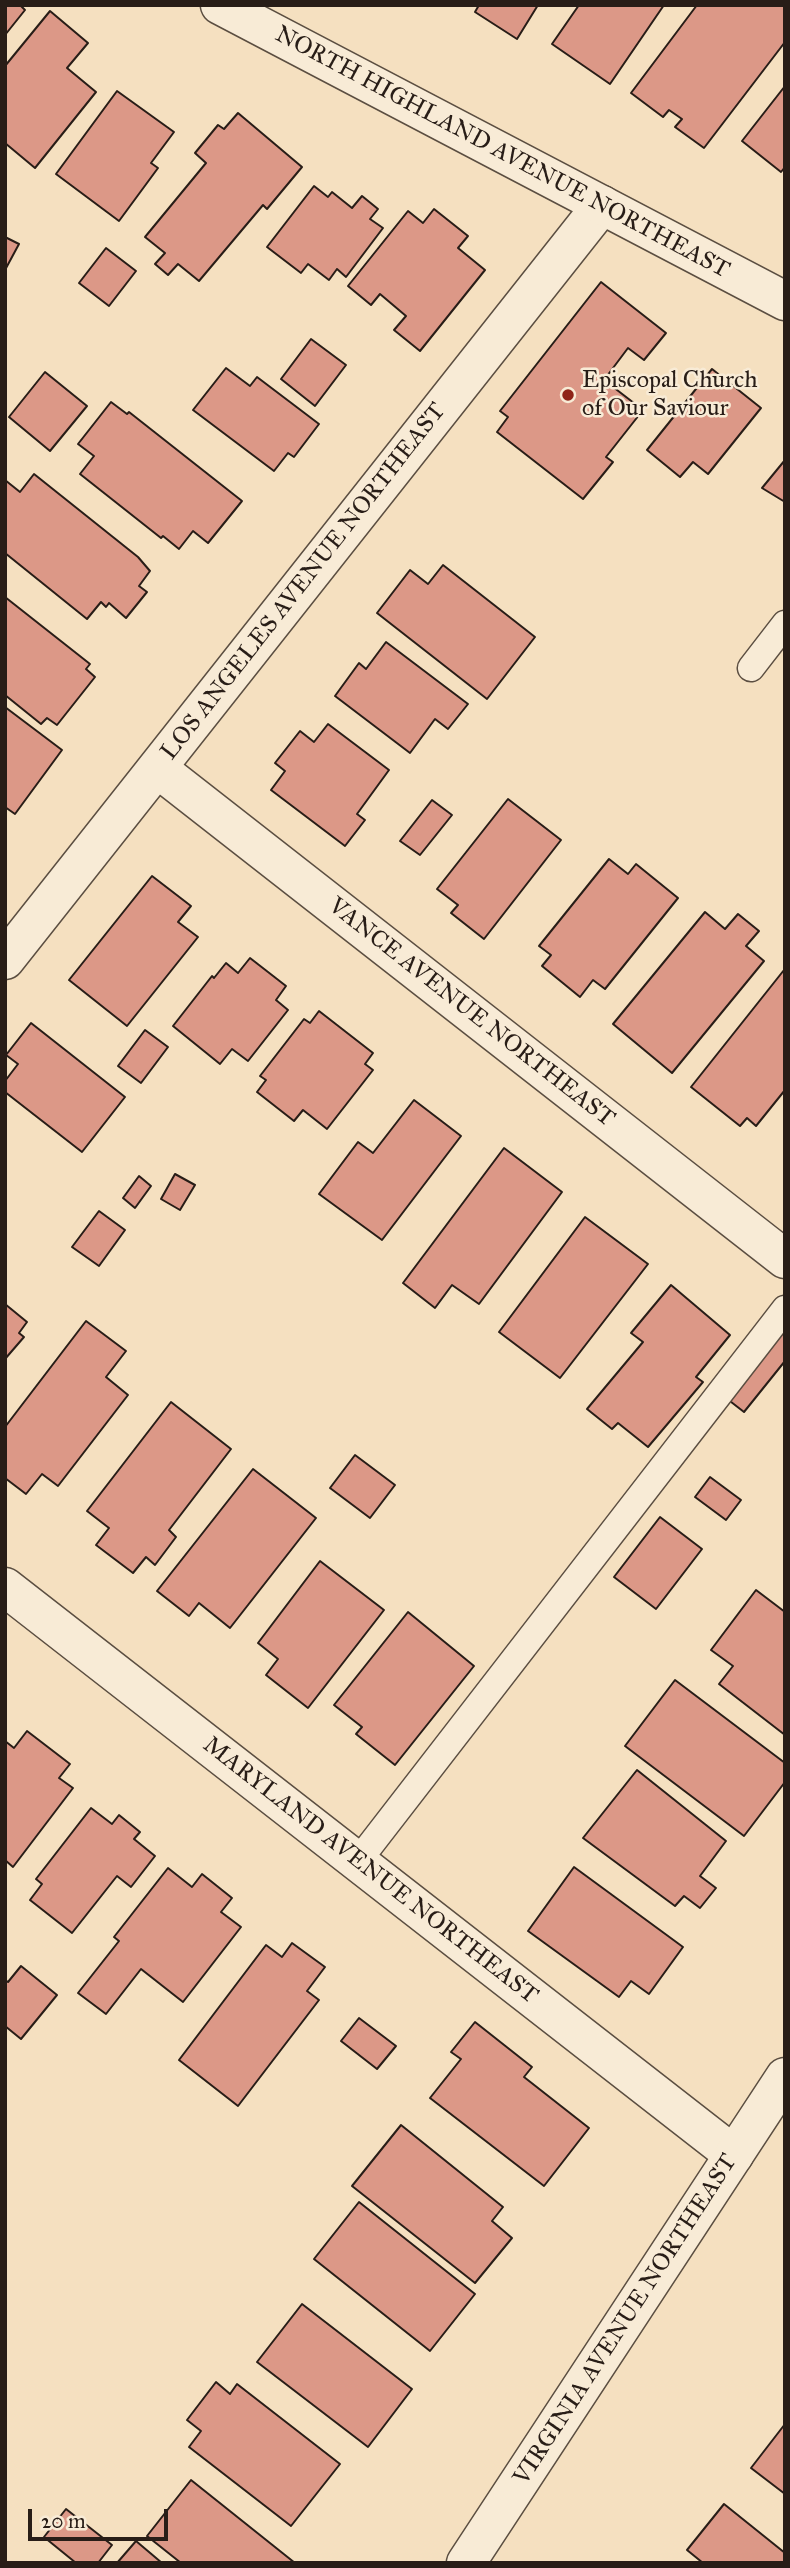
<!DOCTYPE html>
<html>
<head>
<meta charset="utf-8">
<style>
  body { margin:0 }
  #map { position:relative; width:790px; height:2568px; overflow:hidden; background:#f5e0c0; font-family:"IM FELL Great Primer",serif }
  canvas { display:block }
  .frame { position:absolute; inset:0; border:7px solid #281d17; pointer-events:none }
  .scale { position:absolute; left:28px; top:2509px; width:140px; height:32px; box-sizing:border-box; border:4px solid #281d17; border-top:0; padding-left:9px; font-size:21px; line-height:24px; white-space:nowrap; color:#281d17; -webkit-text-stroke:5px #f8ebd6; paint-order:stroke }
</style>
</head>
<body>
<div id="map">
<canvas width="790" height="2568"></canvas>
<div class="frame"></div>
<div class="scale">20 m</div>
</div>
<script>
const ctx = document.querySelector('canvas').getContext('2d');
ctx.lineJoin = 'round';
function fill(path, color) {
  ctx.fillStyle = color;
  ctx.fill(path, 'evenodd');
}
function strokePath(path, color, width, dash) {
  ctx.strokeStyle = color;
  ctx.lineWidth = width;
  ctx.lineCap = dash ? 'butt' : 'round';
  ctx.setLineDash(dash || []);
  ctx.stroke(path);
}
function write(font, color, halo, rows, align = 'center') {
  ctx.font = font + ' "IM FELL Great Primer",serif';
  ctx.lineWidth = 5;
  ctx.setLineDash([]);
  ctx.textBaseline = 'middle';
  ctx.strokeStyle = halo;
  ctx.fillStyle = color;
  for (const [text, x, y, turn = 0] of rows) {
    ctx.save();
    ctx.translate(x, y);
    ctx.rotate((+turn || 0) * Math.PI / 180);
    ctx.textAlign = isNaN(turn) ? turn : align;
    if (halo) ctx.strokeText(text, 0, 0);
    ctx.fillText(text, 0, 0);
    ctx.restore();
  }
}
const building = new Path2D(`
  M5,5H20L25,10L5,35Z
  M479,5H538L517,39L475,12Z
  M579,5H664L610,84L552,44Z
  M697,5H785V42L704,148L675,127L682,119L669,110L663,117L631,93Z
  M50,11L88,43L67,68L96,92L35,168L5,143V66Z
  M785,86V167L781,172L742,141Z
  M117,91L174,132L151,163L158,168L119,221L56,174Z
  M238,113L302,167L267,209L263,205L199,281L178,264L168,275L155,264L165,253L145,237L206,163L195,153L218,125L224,129Z
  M314,186L328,197L332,192L352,208L362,196L378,209L370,219L383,228L346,277L337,269L329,280L308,264L301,273L267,247Z
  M434,209L468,236L458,248L485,270L420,351L394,330L406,316L380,294L371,305L348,286L408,211L423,223Z
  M5,237L19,244L5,270Z
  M106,248L136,271L109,306L79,283Z
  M601,282L666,333L644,360L628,348L604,380L643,410L606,457L613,462L583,499L497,432L508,417L500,411Z
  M311,339L346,365L315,406L281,379Z
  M226,368L250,386L257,377L319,424L294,457L288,453L274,471L193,410Z
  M712,369L761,408L708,474L693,462L680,477L647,450Z
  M45,372L87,406L50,451L9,417Z
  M111,402L127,414L129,412L242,501L208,543L193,531L179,549L163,536L161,538L80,474L94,456L78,444Z
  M785,460V502L762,488Z
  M34,474L138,557L150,571L139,586L147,592L126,618L109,603L106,607L101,602L87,619L5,553V480L20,492Z
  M443,565L535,637L487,699L377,613L410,570L428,584Z
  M5,597L90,664L86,669L95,677L57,725L47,718L41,724L5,695Z
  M386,642L468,704L448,729L435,719L410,753L335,696L359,663L366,669Z
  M5,707L62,750L15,814L5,807Z
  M328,724L389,770L357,814L365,820L345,846L271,790L285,771L275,763L300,731L314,742Z
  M508,799L561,840L484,939L451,913L458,905L437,889Z
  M432,800L452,815L420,855L400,841Z
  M609,859L628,874L636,864L678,898L605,989L593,980L580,997L542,966L551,955L539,946Z
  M152,876L191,906L178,922L198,937L127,1026L69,980Z
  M705,912L725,929L738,914L759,931L746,946L764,961L672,1073L613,1024Z
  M250,958L286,986L276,1000L288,1010L248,1061L232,1049L220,1064L173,1026L212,976L214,978L226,963L238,973Z
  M784,970L785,1090L756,1126L747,1118L740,1126L691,1087Z
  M319,1011L373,1053L365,1064L373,1070L327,1129L303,1110L294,1121L257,1092L266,1080L260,1076L304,1019L310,1023Z
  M31,1023L125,1097L82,1152L5,1092V1081L18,1064L6,1055Z
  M145,1030L168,1047L141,1083L118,1066Z
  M414,1100L461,1136L382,1240L319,1194L358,1142L373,1153Z
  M504,1148L562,1192L479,1304L452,1285L435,1308L403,1283Z
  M175,1174L195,1185L180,1210L161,1199Z
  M139,1176L151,1186L135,1208L123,1198Z
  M99,1211L125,1230L99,1266L72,1247Z
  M585,1217L648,1264L560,1378L499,1332Z
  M671,1285L730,1335L696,1377L703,1382L648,1447L618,1423L612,1429L587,1409L643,1342L631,1333Z
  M5,1304L27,1322L19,1333L24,1337L5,1359Z
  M86,1321L126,1351L106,1377L128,1395L58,1486L42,1474L26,1494L5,1478V1427Z
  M781,1328L785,1331V1361L744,1412L726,1398Z
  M171,1402L231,1449L169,1530L176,1537L155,1565L146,1557L133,1573L96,1545L109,1528L87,1511Z
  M355,1455L395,1485L370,1518L330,1488Z
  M253,1469L316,1518L230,1628L199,1603L189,1616L157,1591Z
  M710,1477L741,1500L726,1520L695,1497Z
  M660,1517L702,1549L656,1609L614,1577Z
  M320,1561L384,1610L308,1708L266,1675L278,1659L258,1643Z
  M756,1590L785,1612V1735L719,1684L733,1666L711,1650Z
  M408,1612L474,1666L395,1765L356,1734L362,1727L334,1705Z
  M675,1680L785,1763V1782L744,1836L625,1746Z
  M27,1731L70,1764L59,1778L73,1788L13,1867L5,1860V1741L14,1748Z
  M637,1770L726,1841L700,1876L716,1888L700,1908L684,1896L675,1906L583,1838Z
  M91,1808L112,1824L119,1815L140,1832L134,1839L155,1856L131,1887L117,1876L72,1933L30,1900L42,1884L36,1879Z
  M574,1867L683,1947L649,1994L631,1981L619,1997L528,1931Z
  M168,1868L192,1887L202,1874L232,1898L221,1912L241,1927L183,2002L141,1969L106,2014L78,1993L119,1941L114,1937Z
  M292,1943L325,1967L307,1991L319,2000L238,2106L179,2060L266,1945L282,1957Z
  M21,1966L57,1995L21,2039L5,2026V1980L8,1982Z
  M359,2018L396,2046L377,2069L341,2041Z
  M475,2022L532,2067L524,2077L589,2128L544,2186L430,2098L461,2059L451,2052Z
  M401,2125L503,2207L492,2221L512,2238L475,2283L352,2186Z
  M359,2202L475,2294L430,2351L314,2259Z
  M302,2304L412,2389L368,2447L257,2362Z
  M216,2382L230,2394L237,2384L340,2464L291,2526L189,2447L201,2431L187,2420Z
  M785,2424V2494L751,2468Z
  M191,2480L295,2563H181L147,2536Z
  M724,2504L785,2553V2563H703L687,2550Z
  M66,2509L112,2545L98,2563H76L44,2537Z
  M136,2541L162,2563H117Z`);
fill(building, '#dc9887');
strokePath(building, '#281d17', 2);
const service = new Path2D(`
  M751,668L785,624
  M358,1861L785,1309`);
const minor = new Path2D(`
  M157,768L785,1259
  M5,960L602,205
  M5,1587L734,2155`);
const tertiary = new Path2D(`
  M220,5L785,301
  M466,2563L785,2077`);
strokePath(service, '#5b4e41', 29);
strokePath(minor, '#5b4e41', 41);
strokePath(tertiary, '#5b4e41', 41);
strokePath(service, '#f8ebd6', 26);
strokePath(minor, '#f8ebd6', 38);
strokePath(tertiary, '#f8ebd6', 38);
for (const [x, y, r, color] of [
  [568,395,7,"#8f2418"]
]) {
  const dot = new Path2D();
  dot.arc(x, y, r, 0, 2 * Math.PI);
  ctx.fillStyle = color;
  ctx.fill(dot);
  strokePath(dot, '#f8ebd6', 2.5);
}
write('24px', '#281d17', '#f8ebd6', [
  ["NORTH HIGHLAND AVENUE NORTHEAST",502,153,28],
  ["LOS ANGELES AVENUE NORTHEAST",304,582,-52],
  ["VANCE AVENUE NORTHEAST",471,1013,38],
  ["MARYLAND AVENUE NORTHEAST",370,1871,38],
  ["VIRGINIA AVENUE NORTHEAST",626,2320,-57]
]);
write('24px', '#281d17', '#f8ebd6', [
  ["Episcopal Church",582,381],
  ["of Our Saviour",582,409]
], 'left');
</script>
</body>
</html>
